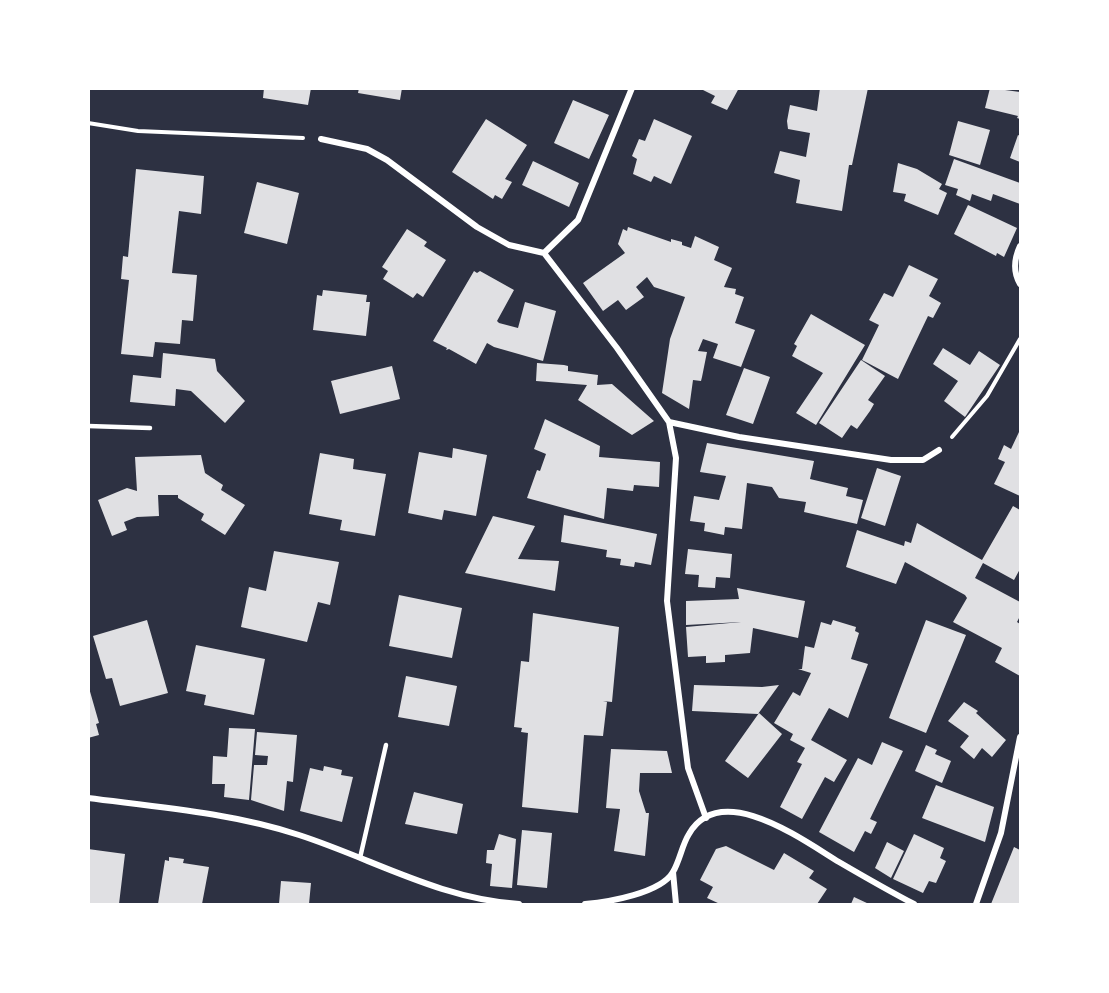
<!DOCTYPE html>
<html>
<head>
<meta charset="utf-8">
<style>
  body { margin:0 }
  #map { position:relative; width:1109px; height:993px; overflow:hidden; background:#2d3142; font-family:Montserrat,sans-serif }
  canvas { display:block }
  .frame { position:absolute; inset:0; border:90px solid #fff; pointer-events:none }
</style>
</head>
<body>
<div id="map">
<canvas width="1109" height="993"></canvas>
<div class="frame"></div>
</div>
<script>
const ctx = document.querySelector('canvas').getContext('2d');
ctx.lineJoin = 'round';
function fill(path, color) {
  ctx.fillStyle = color;
  ctx.fill(path, 'evenodd');
}
function strokePath(path, color, width, dash) {
  ctx.strokeStyle = color;
  ctx.lineWidth = width;
  ctx.lineCap = dash ? 'butt' : 'round';
  ctx.setLineDash(dash || []);
  ctx.stroke(path);
}
fill(new Path2D(`
  M264,88H311L308,105L263,98Z
  M359,88H402L400,100L358,93Z
  M699,88H739L727,110L711,103L715,96Z
  M820,88H868L852,165H849L842,211L796,203L800,180L774,173L780,151L806,157L810,133L788,129L787,121L790,105L817,111Z
  M990,88L1020,92V119L1017,118L1018,116L985,108Z
  M573,100L609,115L589,159L554,143Z
  M486,119L527,145L505,179L512,182L502,199L495,195L493,199L452,172Z
  M654,119L692,136L671,184L654,176L651,182L633,174L637,159L632,156L639,139L645,141Z
  M958,121L990,130L980,165L949,155Z
  M1018,135L1020,136V162L1010,158Z
  M954,159L1020,183V204L993,194L991,201L972,194L970,201L956,195L958,189L945,185Z
  M533,161L579,183L569,207L522,185Z
  M898,163L917,169L942,184L939,189L947,193L938,215L904,201L906,194L893,192Z
  M136,169L204,176L201,214L179,211L172,273L197,275L193,321L182,320L180,344L155,342L153,357L121,354L129,280L121,279L123,256L128,257Z
  M257,182L299,193L287,244L244,233Z
  M968,205L1017,228L1004,257L997,253L996,256L954,234Z
  M628,227L671,242V239L682,242V245L691,248L695,236L719,247L714,260L732,268L724,287L736,289L735,294L744,297L735,323L755,330L741,367L713,358L718,344L703,339L698,351L707,352L702,377L701,381L693,380L689,409L662,393L670,339L685,297L654,287L647,277L636,287L644,297L626,310L618,300L603,311L583,283L625,253L618,244L623,229L627,231Z
  M407,229L427,242L424,246L446,260L423,297L417,293L413,298L383,279L388,271L382,267Z
  M909,265L938,279L929,296L941,303L933,318L928,316L898,379L862,360L879,325L869,320L884,293L893,297Z
  M474,271L477,273L480,271L514,290L497,321L499,323L518,328L525,302L556,311L543,361L494,347L487,343L476,364L449,349L446,350L447,348L433,341Z
  M323,290L367,295L366,302H370L366,336L313,330L317,295L322,296Z
  M811,314L865,345L816,425L796,413L823,373L792,356L797,346L794,344Z
  M943,348L970,365L979,351L1000,365L965,417L944,401L958,381L933,364Z
  M163,353L215,359L217,371L245,401L225,423L191,391L176,389L175,406L130,402L133,375L161,378Z
  M861,360L885,376L868,400L874,404L870,411L857,429L851,425L842,438L819,423Z
  M537,363L564,365L568,366V371L598,375L597,385L612,384L654,421L632,435L578,400L587,385L536,381Z
  M392,366L400,399L340,414L331,381Z
  M744,368L770,377L753,424L726,415Z
  M545,419L600,446L599,457L660,462L659,487L634,485L633,491L607,488L604,519L527,498L537,470L540,471L546,454L534,449Z
  M1019,432L1020,433V496L994,484L1005,462L998,459L1004,445L1011,449Z
  M707,443L814,461L810,479L848,488L846,496L863,500L857,524L804,512L806,502L779,498L772,487L747,483L742,529L725,527L724,535L704,531L705,523L690,521L694,496L719,500L726,476L700,472Z
  M453,448L487,455L476,516L444,510L442,520L408,513L419,452L452,458Z
  M320,453L354,459L353,469L386,474L375,536L340,530L342,520L309,514Z
  M201,455L205,473L223,485L221,490L245,505L225,535L201,520L204,514L178,498V495H158L159,516L137,517L124,522L127,530L112,536L98,500L127,488L137,491L135,457Z
  M877,468L901,476L885,526L861,518Z
  M1013,506L1020,510V569L1014,580L983,563L975,578L1020,602V616L1017,622L1020,624V676L995,662L1002,648L953,622L967,598L965,595L905,562L896,584L846,567L857,530L904,546L905,541L911,543L917,523L982,560Z
  M564,515L657,534L651,565L635,562L634,567L620,565L621,559L606,557L607,550L561,542Z
  M493,516L535,526L518,559L559,561L555,591L465,573Z
  M688,549L732,554L730,578L716,577L715,588L698,587L699,575L685,574Z
  M274,551L339,562L330,605L318,602L307,642L241,627L249,587L266,591Z
  M737,588L805,601L798,638L753,628L750,653L725,655V662L706,663V656L688,657L686,627L741,622L686,625V601L739,599Z
  M399,595L462,608L452,658L389,646Z
  M533,613L619,627L612,702L603,701L607,702L603,736L584,735L578,813L522,807L528,733L521,732L522,728L514,727L521,661L529,662Z
  M147,620L168,693L120,706L112,678L106,679L93,636Z
  M833,620L856,627L855,631L859,633L851,659L868,664L848,718L829,708L811,740L847,760L834,782L825,777L802,819L780,807L802,764L797,762L805,748L790,740L793,734L774,723L793,692L800,696L811,673L798,669H802L805,646L814,648L821,622L831,625Z
  M926,620L966,635L926,733L889,718Z
  M196,645L265,659L254,715L204,705L206,695L186,691Z
  M406,676L457,686L449,726L398,717Z
  M694,685L762,687L779,685L758,714L692,711Z
  M89,688L99,723L96,724L99,735L88,738Z
  M964,702L978,711L976,713L1006,740L992,757L982,748L974,759L960,747L969,736L948,721Z
  M759,713L782,734L748,778L725,761Z
  M229,728L255,729L249,800L224,797L225,784H212L213,756L227,757Z
  M257,732L297,735L293,782L287,781L284,811L251,800L254,765H267L268,756L255,755Z
  M882,742L903,751L870,819L877,822L871,834L865,831L854,852L819,832L858,758L872,765Z
  M926,745L937,750L935,754L951,761L942,783L915,771Z
  M611,749L667,751L672,773H640L639,791L646,813H649L645,856L614,851L620,809L606,808Z
  M324,766L342,770L341,775L353,777L342,822L300,811L310,768L323,771Z
  M936,785L994,807L985,842L922,818Z
  M414,792L463,804L457,834L405,824Z
  M522,830L552,833L547,888L517,885Z
  M499,834L516,839L512,888L490,886L492,864L486,863L487,850H494Z
  M914,834L944,848L940,858L946,861L936,883L929,881L923,893L893,879Z
  M887,842L904,851L891,878L875,868Z
  M726,846L774,870L784,853L814,871L809,878L827,889L817,904H720L707,898L713,887L700,880L716,849Z
  M1014,847L1020,850V904H991Z
  M88,849L125,854L119,904H88Z
  M169,857L184,859L183,863L209,867L202,904H158L165,860L169,861Z
  M281,881L311,883L309,904H279Z
  M854,897L869,904H851Z`), '#e0e0e3');
strokePath(new Path2D(`
  M88,123L138,131L303,138
  M952,437L987,396L1020,339`), '#fff', 4);
strokePath(new Path2D(`
  M88,426L150,428
  M360,858L386,745`), '#fff', 4.5);
strokePath(new Path2D(`
  M321,139L367,149L387,160L477,227L509,245L544,253L617,348L669,422L676,458L667,601L688,768L706,818
  M1020,246C1014,259 1013,272 1020,284
  M544,253L578,220L632,88
  M669,422L739,437L891,460H923L939,450
  M88,798C158,807 232,813 299,835C373,859 440,899 519,904
  M673,872L676,904
  M585,904C609,902 661,893 673,872C680,860 682,845 689,834C721,779 804,841 839,862C863,876 889,891 914,904
  M976,904L1001,833L1020,737`), '#fff', 6);
</script>
</body>
</html>
